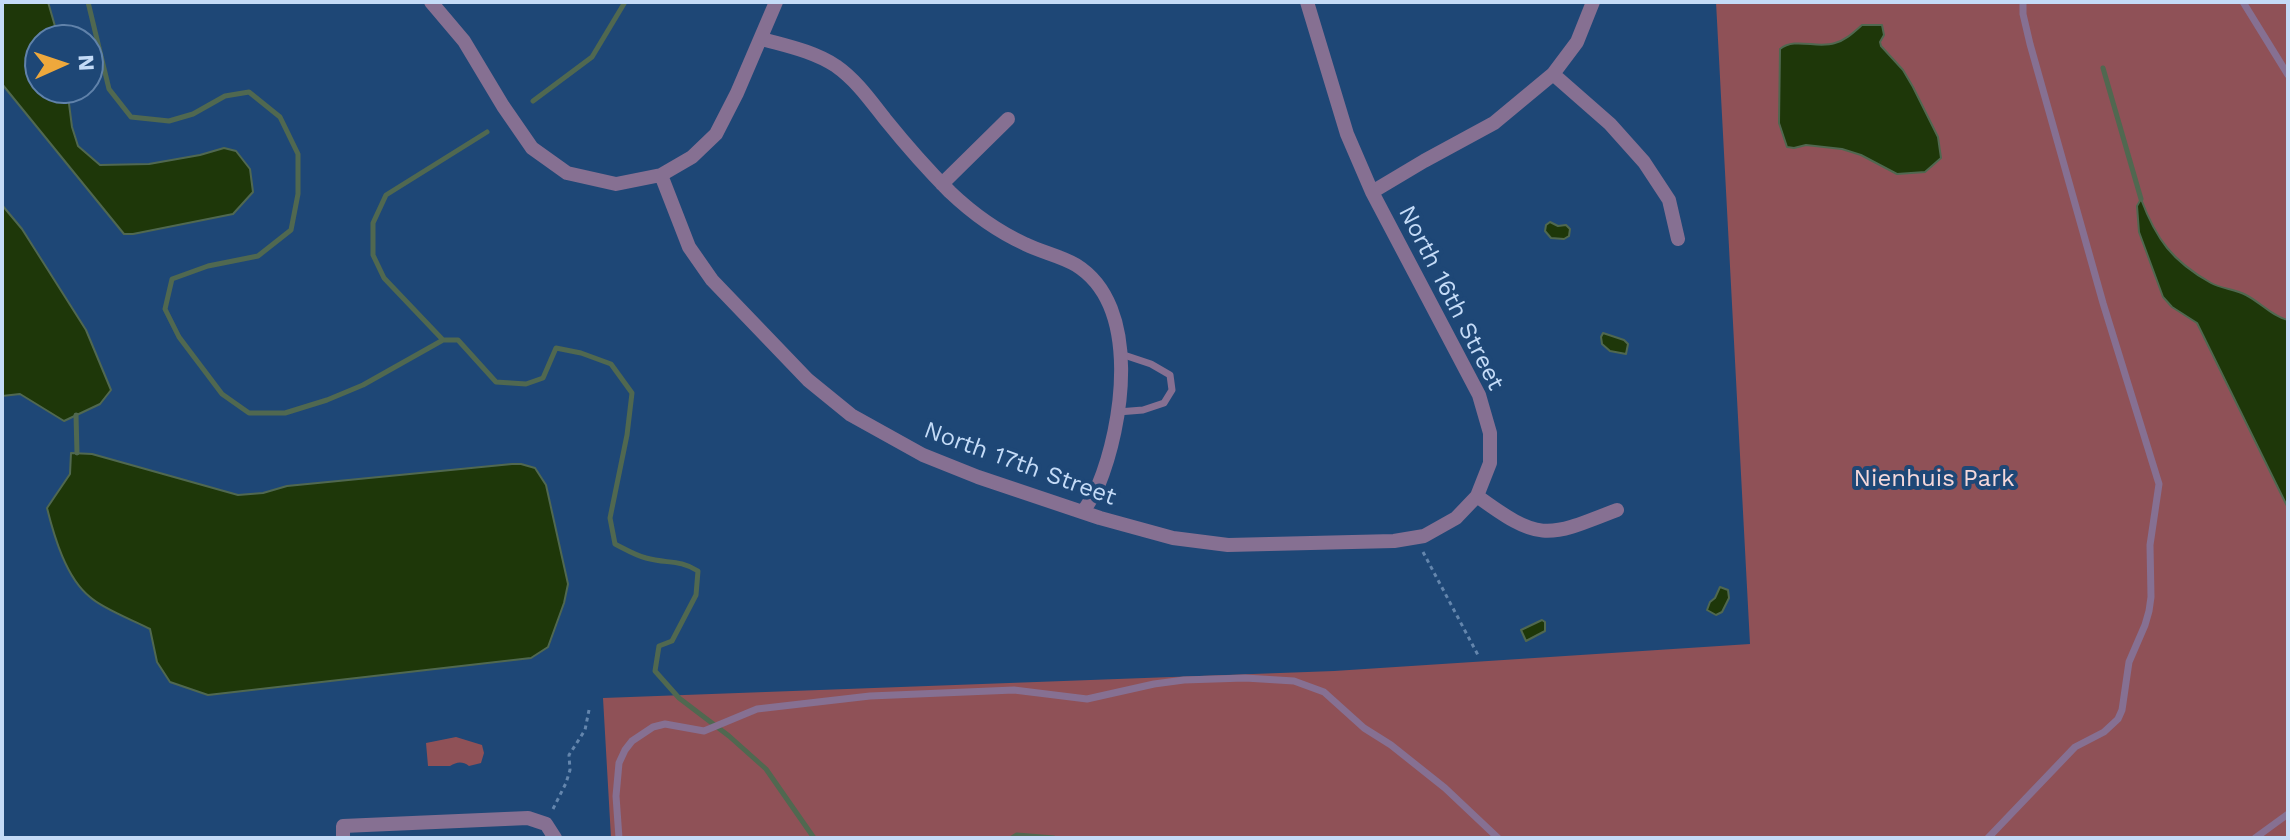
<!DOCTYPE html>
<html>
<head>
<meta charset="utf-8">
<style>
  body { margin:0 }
  #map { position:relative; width:2290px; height:840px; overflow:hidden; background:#1e4776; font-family:"Work Sans",sans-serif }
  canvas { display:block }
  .frame { position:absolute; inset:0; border:4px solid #c4dbf7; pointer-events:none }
  .north { position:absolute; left:24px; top:24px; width:80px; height:80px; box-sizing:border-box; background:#1e4776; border:2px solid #6082aa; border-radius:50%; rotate:87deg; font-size:22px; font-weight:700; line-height:32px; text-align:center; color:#c4dbf7 }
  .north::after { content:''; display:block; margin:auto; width:28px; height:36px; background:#eea83c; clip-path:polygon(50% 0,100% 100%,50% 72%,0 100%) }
</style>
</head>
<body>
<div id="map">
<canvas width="2290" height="840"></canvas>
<div class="frame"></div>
<div class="north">N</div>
</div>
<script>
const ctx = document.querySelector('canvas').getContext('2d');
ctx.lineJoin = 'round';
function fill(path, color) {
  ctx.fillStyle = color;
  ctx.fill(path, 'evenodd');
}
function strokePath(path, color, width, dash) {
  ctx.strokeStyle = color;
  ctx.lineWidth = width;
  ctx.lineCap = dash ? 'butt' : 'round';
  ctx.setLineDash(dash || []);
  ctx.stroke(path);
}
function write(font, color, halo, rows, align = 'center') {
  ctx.font = font + ' "Work Sans",sans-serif';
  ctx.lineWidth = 8;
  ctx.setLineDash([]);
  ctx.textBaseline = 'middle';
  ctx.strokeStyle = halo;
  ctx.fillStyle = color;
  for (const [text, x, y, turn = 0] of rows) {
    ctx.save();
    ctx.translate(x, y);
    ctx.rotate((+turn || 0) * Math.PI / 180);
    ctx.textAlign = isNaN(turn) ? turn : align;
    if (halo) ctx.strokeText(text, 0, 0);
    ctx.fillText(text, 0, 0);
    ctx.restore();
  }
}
fill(new Path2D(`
  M1716,2H2288V838H611L603,698L1334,671L1750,644Z
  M456,737L482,745L484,753L481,763L469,766C462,761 457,762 450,766H428L426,743Z`), '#8f5157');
const water = new Path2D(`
  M2,2H48L59,40H40V88H67L72,127L78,146L100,165L149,164L200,155L224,148L236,151L250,169L253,192L233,214L133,234H124L2,84Z
  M1862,25H1882L1884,35L1880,42L1881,46L1903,70L1913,87L1938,137L1941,158L1925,172L1897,174L1861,155L1842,149L1806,145L1794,148L1787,147L1779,123L1780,49C1795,37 1817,49 1835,43C1846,40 1854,32 1862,25Z
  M2141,199C2156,239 2172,261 2211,283C2222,289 2235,289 2246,295C2260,302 2273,317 2288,320V508L2197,323L2172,307L2163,297L2139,232L2137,206Z
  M2,205L22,229L86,330L111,390L100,404L64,421L20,394L2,396Z
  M1550,222L1558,226L1566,225L1570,229L1569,236L1564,239L1551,238L1545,231L1546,225Z
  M1603,333L1624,340L1628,344L1626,354L1610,351L1602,344L1601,337Z
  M71,453L92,454L238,495L263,493L287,486L512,464H521L535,468L546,485L568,584L564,603L548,647L531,658L208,695L170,682L157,662L150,629C133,620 103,609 90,597C66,578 54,536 47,508L70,474Z
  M1720,587L1728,590L1729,598L1722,612L1716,615L1707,610L1710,602L1715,598Z
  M1542,620L1545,622V631L1526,641L1521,630Z`);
fill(water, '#1e3709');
strokePath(water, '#506850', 2);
strokePath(new Path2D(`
  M88,2L109,89L131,117L169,121L193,114L225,96L249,92L280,117L298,154V194L291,230L258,256L208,266L172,279L165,309L179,337L222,394L249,413H285L327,400L363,385L443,340H458L496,382L526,384L543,378L556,348L581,353L611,364L632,393L627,435L610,518L615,544C625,549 635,555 646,558C667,564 679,559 698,571L696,595L672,641L659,646L655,671L679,698L729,736L766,769L814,838
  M2103,68L2141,199
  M533,101L592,57L625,2
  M443,340L384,278L373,255V223L386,195L487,132
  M76,415L77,453
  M1012,838L1017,835L1054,838`), '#506850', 5);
strokePath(new Path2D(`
  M1423,552L1479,657
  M553,809L566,783L570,770L569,755L585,730L589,710`), '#6486ad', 3, [4, 4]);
strokePath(new Path2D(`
  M2243,2L2288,75
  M1118,412L1143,410L1164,403L1172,390L1170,375L1151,364L1121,354
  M619,838L616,796L619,763L625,750L632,741L653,727L665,724L704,731L757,709L870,696L1014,690L1087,699L1154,684L1184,680L1245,678L1294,681L1324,692L1364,728L1391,745L1445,788L1498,838
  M1988,838L2075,747L2104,732L2118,719L2122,710L2129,662L2145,625L2149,611L2151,597L2150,545L2159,484L2103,303L2030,44L2023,14V2
  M2255,838L2288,814`), '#867092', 7);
strokePath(new Path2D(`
  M431,2L464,41L503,106L532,148L567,173L616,184L661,175L692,157L716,134L737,93L776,2
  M1593,2L1577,42L1553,74L1610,124L1644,162L1669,200L1678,239
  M762,39C787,46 813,51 836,66C856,80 870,100 885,119C906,145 927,169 950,192C971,212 999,232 1025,244C1041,252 1061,256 1076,265C1142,306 1123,426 1098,486C1094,495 1088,504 1083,512
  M661,175L689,247L712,280L808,380L851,415L923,455L978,477L1100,518L1173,538L1228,545L1394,541L1424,536L1456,518L1477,496L1490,463V433L1479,395L1372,192L1347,134L1307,2
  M942,184L1008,119
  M1372,192L1424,161L1494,123L1553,74
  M1477,496C1540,542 1546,538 1617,510
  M343,838V826L528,818L546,824L555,838`), '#867092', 14);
write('24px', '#c4dbf7', '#1e4776', [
  ["North 16th Street",1451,298,63],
  ["North 17th Street",1020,464,20]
]);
write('24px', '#f5d8da', '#1e4776', [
  ["Nienhuis Park",1934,479]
]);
</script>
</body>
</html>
